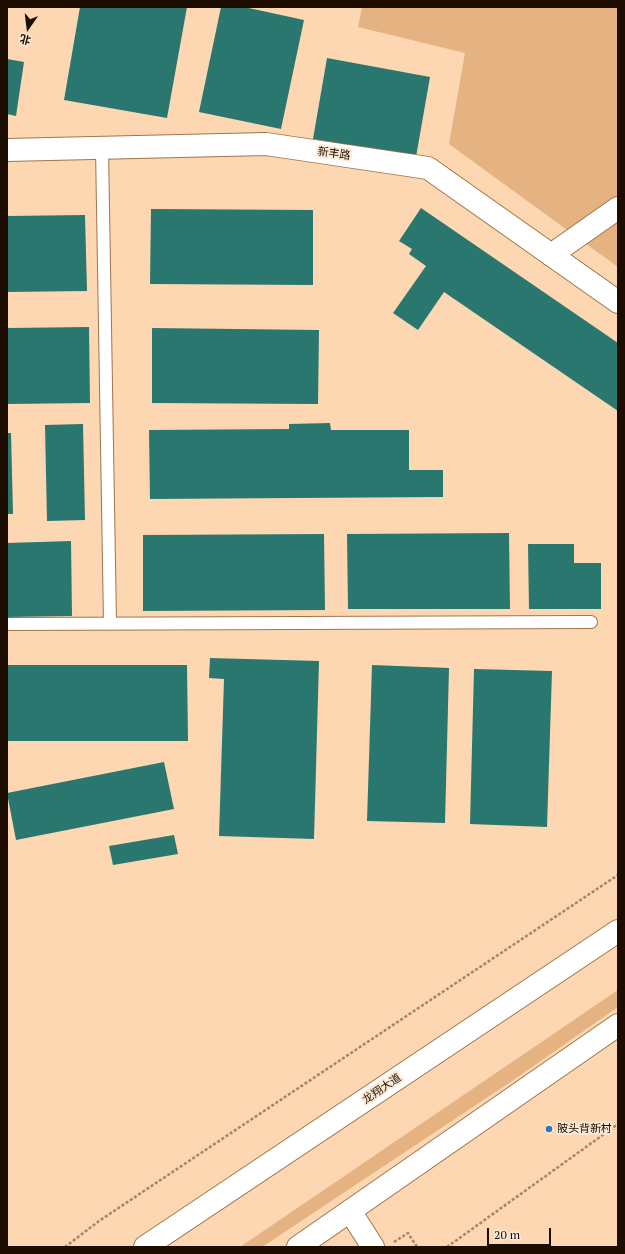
<!DOCTYPE html>
<html>
<head>
<meta charset="utf-8">
<style>
  body { margin:0 }
  #map { position:relative; width:625px; height:1254px; overflow:hidden; background:#fdd6b2; font-family:"PT Serif","Noto Sans SC",serif }
  canvas { display:block }
  .frame { position:absolute; inset:0; border:8px solid #1d0d00; pointer-events:none }
  .north { position:absolute; left:8px; top:8px; width:40px; height:40px; -webkit-text-stroke:3px #fbe8d5; paint-order:stroke; rotate:194deg; font-size:11px; font-weight:700; line-height:16px; text-align:center; color:#1d0d00 }
  .north::after { content:''; display:block; margin:auto; width:14px; height:18px; background:#1d0d00; clip-path:polygon(50% 0,100% 100%,50% 72%,0 100%) }
  .scale { position:absolute; left:487px; top:1228px; width:64px; height:18px; box-sizing:border-box; border:2px solid #1d0d00; border-top:0; padding-left:5px; font-size:12px; line-height:14px; white-space:nowrap; color:#1d0d00; -webkit-text-stroke:3px #fbe8d5; paint-order:stroke }
</style>
</head>
<body>
<div id="map">
<canvas width="625" height="1254"></canvas>
<div class="frame"></div>
<div class="north">北</div>
<div class="scale">20 m</div>
</div>
<script>
const ctx = document.querySelector('canvas').getContext('2d');
ctx.lineJoin = 'round';
function fill(path, color) {
  ctx.fillStyle = color;
  ctx.fill(path, 'evenodd');
}
function strokePath(path, color, width, dash) {
  ctx.strokeStyle = color;
  ctx.lineWidth = width;
  ctx.lineCap = dash ? 'butt' : 'round';
  ctx.setLineDash(dash || []);
  ctx.stroke(path);
}
function write(font, color, halo, rows, align = 'center') {
  ctx.font = font + ' "PT Serif","Noto Sans SC",serif';
  ctx.lineWidth = 4;
  ctx.setLineDash([]);
  ctx.textBaseline = 'middle';
  ctx.strokeStyle = halo;
  ctx.fillStyle = color;
  for (const [text, x, y, turn = 0] of rows) {
    ctx.save();
    ctx.translate(x, y);
    ctx.rotate((+turn || 0) * Math.PI / 180);
    ctx.textAlign = isNaN(turn) ? turn : align;
    if (halo) ctx.strokeText(text, 0, 0);
    ctx.fillText(text, 0, 0);
    ctx.restore();
  }
}
fill(new Path2D(`
  M362,7H618V267L449,144L465,53L358,27Z
  M618,990V1007L512,1081L262,1247H240Z`), '#e5b382');
fill(new Path2D(`
  M80,7H187L167,118L64,100Z
  M221,7H244L304,20L281,129L199,112Z
  M327,58L430,77L416,157L313,139Z
  M7,59L24,62L16,116L7,114Z
  M421,208L618,343V411L444,292L418,330L393,313L426,266L409,254L412,249L399,241Z
  M151,209L313,210V285L150,284Z
  M85,215L87,291L7,292V216Z
  M89,327L90,403L7,404V328Z
  M152,328L319,330L318,404L152,403Z
  M330,423L331,430H409V470H443V497L150,499L149,430L289,429V424Z
  M83,424L85,520L47,521L45,425Z
  M7,433H11L13,514H7Z
  M509,533L510,609H348L347,534Z
  M324,534L325,610L143,611V535Z
  M71,541L72,616L7,617V543Z
  M528,544H574V563H601V609H529Z
  M210,658L319,661L314,839L219,836L224,679L209,678Z
  M7,665H187L188,741H7Z
  M372,665L449,668L445,823L367,821Z
  M474,669L552,671L547,827L470,824Z
  M164,762L174,809L16,840L7,793Z
  M174,835L178,854L113,865L109,846Z`), '#29776f');
const lane = new Path2D(`
  M102,148L110,623
  M7,624L591,622`);
const street = new Path2D(`
  M7,150L266,144L428,168L618,302
  M551,255L618,208
  M350,1211L373,1247`);
const primary = new Path2D(`
  M145,1247L618,931
  M298,1247L618,1025`);
strokePath(lane, '#a07549', 14);
strokePath(street, '#a07549', 24);
strokePath(primary, '#a07549', 24);
strokePath(new Path2D(`
  M394,1242L408,1233L417,1247
  M65,1247L99,1221L618,875
  M447,1247L618,1124`), '#a3856b', 2.5, [3, 2]);
strokePath(lane, '#fff', 12);
strokePath(street, '#fff', 22);
strokePath(primary, '#fff', 22);
for (const [x, y, r, color] of [
  [549,1129,4,"#3276ac"]
]) {
  const dot = new Path2D();
  dot.arc(x, y, r, 0, 2 * Math.PI);
  ctx.fillStyle = color;
  ctx.fill(dot);
  strokePath(dot, '#fbe8d5', 1.5);
}
write('11px', '#1d0d00', '#fbe8d5', [
  ["新丰路",334,154,8],
  ["龙翔大道",382,1089,-34]
]);
write('11px', '#1d0d00', '#fbe8d5', [
  ["陂头背新村",557,1129]
], 'left');
</script>
</body>
</html>
